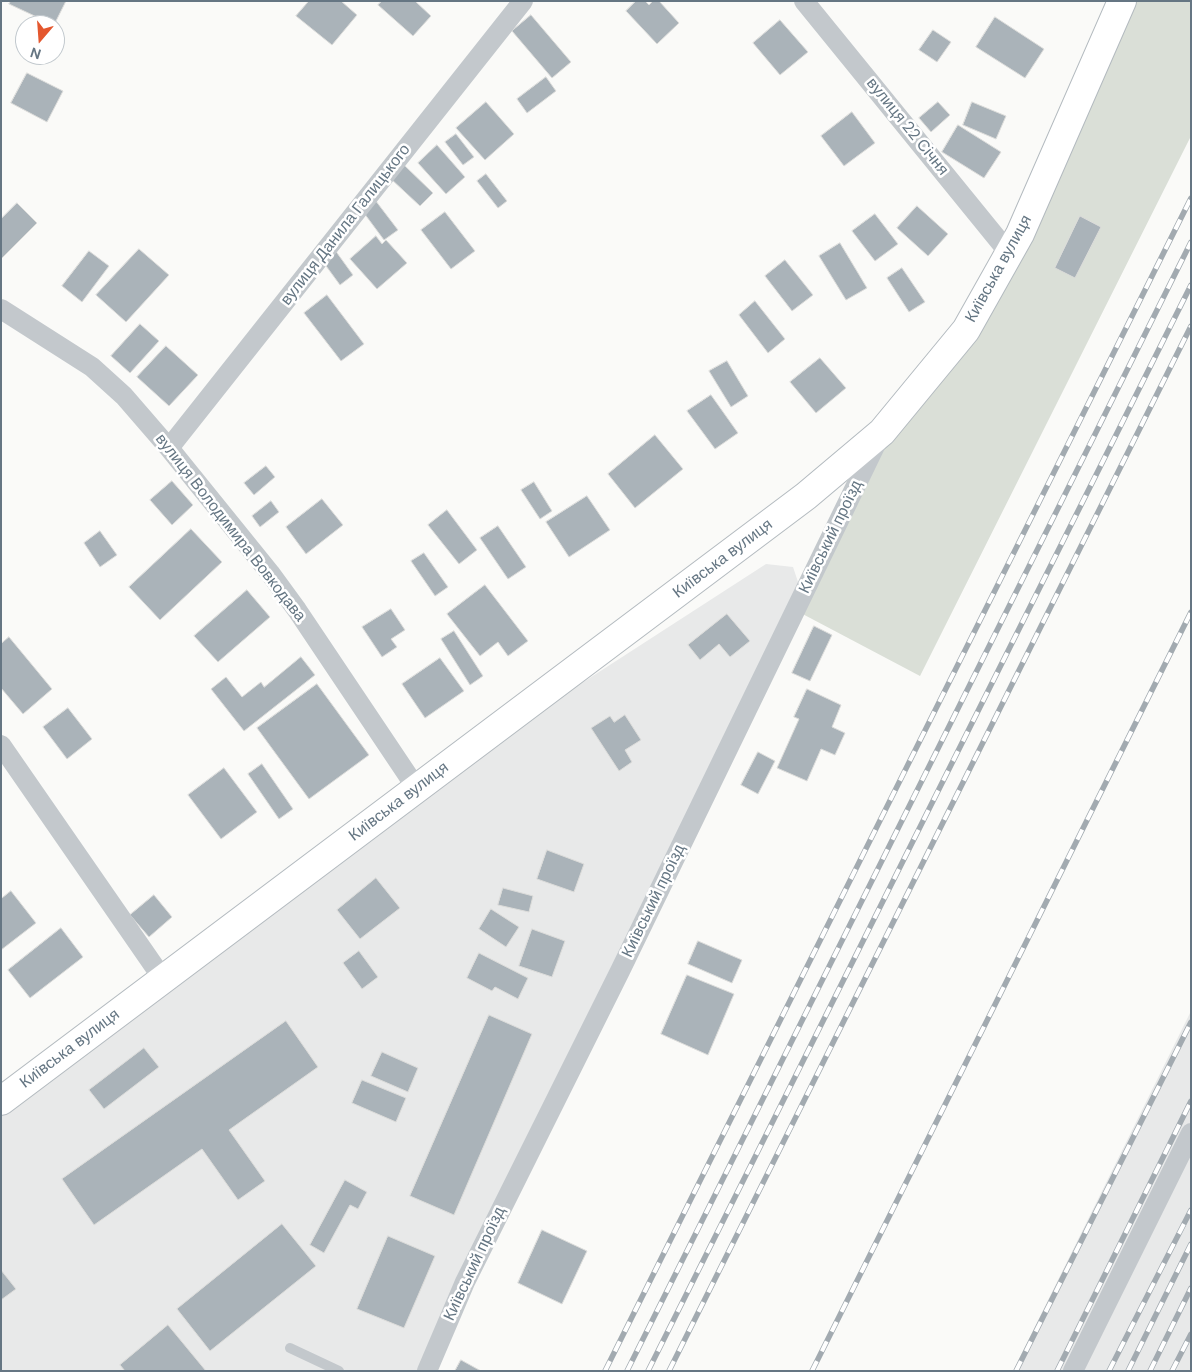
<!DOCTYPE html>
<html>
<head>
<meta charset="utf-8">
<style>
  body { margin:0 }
  #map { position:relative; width:1192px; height:1372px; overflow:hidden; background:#fafaf8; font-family:"DM Sans",sans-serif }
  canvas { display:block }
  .frame { position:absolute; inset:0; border:2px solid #657683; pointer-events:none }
  .north { position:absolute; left:15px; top:15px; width:50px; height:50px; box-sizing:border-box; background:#fff; border:1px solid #c1c8cd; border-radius:50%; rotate:198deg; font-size:14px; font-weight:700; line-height:20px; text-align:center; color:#657683 }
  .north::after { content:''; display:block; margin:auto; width:18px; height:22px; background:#e4572e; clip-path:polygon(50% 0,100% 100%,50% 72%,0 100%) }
</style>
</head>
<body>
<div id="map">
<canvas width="1192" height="1372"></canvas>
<div class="frame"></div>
<div class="north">N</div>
</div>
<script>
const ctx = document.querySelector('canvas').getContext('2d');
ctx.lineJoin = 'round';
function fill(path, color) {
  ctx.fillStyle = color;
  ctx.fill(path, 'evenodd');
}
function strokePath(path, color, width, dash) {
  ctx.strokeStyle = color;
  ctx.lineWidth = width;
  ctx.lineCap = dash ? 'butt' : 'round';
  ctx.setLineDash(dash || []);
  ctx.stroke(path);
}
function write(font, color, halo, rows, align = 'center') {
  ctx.font = font + ' "DM Sans",sans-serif';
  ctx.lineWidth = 5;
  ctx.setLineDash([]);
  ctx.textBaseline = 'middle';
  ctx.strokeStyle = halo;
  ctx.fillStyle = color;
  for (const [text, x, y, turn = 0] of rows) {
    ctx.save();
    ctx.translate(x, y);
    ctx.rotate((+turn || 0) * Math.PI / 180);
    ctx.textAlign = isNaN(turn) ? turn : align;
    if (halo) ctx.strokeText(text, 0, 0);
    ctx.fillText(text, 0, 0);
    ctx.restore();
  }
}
fill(new Path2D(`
  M766,564L793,567L799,585L427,1371H1V1101L418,789Z
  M1191,1011V1371H1013Z`), '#e8e9e9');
fill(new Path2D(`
  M1122,1H1191V136L920,676L795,610L882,432L966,330Z`), '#dadfd7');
const building = new Path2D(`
  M11,1H66L54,25L9,4Z
  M309,1H341L357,15L332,45L296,16Z
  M382,1H415L431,16L413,36L378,5Z
  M636,1H645L649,5L653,1H659L679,23L657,44L626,11Z
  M531,15L571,62L552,78L512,31Z
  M995,17L1044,49L1025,78L976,47Z
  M780,20L808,52L780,75L753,43Z
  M933,30L951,42L937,62L919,50Z
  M27,73L63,91L47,122L11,103Z
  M546,77L556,91L527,113L517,99Z
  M486,102L514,134L485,160L456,128Z
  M938,102L950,115L931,132L919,118Z
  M972,102L1006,116L996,139L963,125Z
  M852,112L875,143L844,166L821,136Z
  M958,125L1001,152L984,178L942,152Z
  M456,134L474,157L463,165L445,142Z
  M437,145L465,177L446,194L418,163Z
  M403,164L433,193L420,206L390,178Z
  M486,174L507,201L498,208L477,181Z
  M372,196L398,230L384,240L361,209Z
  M17,203L37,223L1,259V219Z
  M917,206L948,234L928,256L897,228Z
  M445,212L475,251L451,269L421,230Z
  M875,214L898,244L875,261L852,231Z
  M1080,216L1101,227L1075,278L1055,268Z
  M376,236L382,244L386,240L407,263L377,289L350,259Z
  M840,243L867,288L846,300L819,256Z
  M332,246L353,275L340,285L321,259Z
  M139,249L169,275L126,322L96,295Z
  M89,251L109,266L82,302L62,286Z
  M785,260L813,295L792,311L765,276Z
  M902,268L925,302L909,312L887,278Z
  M327,295L364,344L341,361L304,313Z
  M755,301L785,339L768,353L739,315Z
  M140,324L159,341L130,373L111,356Z
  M166,346L198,375L169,406L137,377Z
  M820,358L846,388L816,413L790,382Z
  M727,361L748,396L731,407L709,371Z
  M711,395L738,433L715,449L687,411Z
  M655,435L683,469L635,508L608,474Z
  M266,466L275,477L254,495L244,483Z
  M172,481L193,505L172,525L150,500Z
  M534,482L552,511L540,519L521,490Z
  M587,496L610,530L569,557L546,522Z
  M322,499L343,525L306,554L286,527Z
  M271,501L279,512L260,527L252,516Z
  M447,510L477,550L459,564L428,525Z
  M498,526L526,567L508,579L480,538Z
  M191,529L222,562L160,620L129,587Z
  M100,531L117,555L100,567L84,543Z
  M424,553L448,587L435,596L411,561Z
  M485,585L528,641L508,656L498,642L480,656L447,614Z
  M247,590L270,617L218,662L194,636Z
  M391,609L405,630L391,639L397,647L382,657L362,627Z
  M727,614L750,641L730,657L719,644L700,660L688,645Z
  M814,626L832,635L810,681L792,673Z
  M454,631L483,676L470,685L441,639Z
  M9,637L52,689L23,714L1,688V644Z
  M301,657L315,675L244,731L211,689L226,677L242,697L261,682L264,687Z
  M440,658L464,691L425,718L402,684Z
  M317,684L369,755L309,799L257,728Z
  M807,689L841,705L832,727L845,733L835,755L821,749L807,781L777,768L799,719L794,717Z
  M68,708L92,739L67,759L43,727Z
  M625,715L641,740L625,750L632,762L619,771L591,728L610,716L614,722Z
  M758,752L775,761L758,794L741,785Z
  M262,764L293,809L279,819L248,774Z
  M224,768L257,812L221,839L188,795Z
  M547,850L584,864L574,892L537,879Z
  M376,878L400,908L360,939L337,910Z
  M503,888L533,896L529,912L498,905Z
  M11,891L36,923L1,950V899Z
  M154,895L172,917L149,937L130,915Z
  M491,909L519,927L506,947L479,929Z
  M61,928L83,957L30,998L8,970Z
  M532,929L565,941L552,977L519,966Z
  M698,941L742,960L732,983L688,964Z
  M359,951L378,977L362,989L343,963Z
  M479,953L528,978L518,999L495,987L492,991L467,978Z
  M687,975L734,994L708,1055L661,1034Z
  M489,1015L532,1034L454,1215L410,1196Z
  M286,1021L318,1067L229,1130L265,1181L238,1200L202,1149L94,1225L62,1179Z
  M144,1048L159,1067L104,1109L89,1090Z
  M382,1052L418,1068L408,1092L371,1076Z
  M362,1080L406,1098L396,1122L352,1103Z
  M345,1180L367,1192L358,1209L350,1205L324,1253L310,1245Z
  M282,1224L316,1266L210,1351L177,1309Z
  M542,1230L587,1251L562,1304L518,1283Z
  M388,1236L435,1256L404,1328L357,1309Z
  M1,1270L16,1289L1,1300Z
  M168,1325L206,1371H125L120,1365Z
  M461,1360L481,1371H455Z`);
fill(building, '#aab3b9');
strokePath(building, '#dcdcda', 1);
const secondary = new Path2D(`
  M1,1101L806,496L882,432L966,330L1020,234L1122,1`);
strokePath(secondary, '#b3babf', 30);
strokePath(new Path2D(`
  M290,1348L339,1371`), '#c3c8cc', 10);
strokePath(new Path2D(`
  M804,1L1009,253
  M1,309L92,367L124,396L169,448L270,573L297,610L417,789
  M169,448L523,1
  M1,745L163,979
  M427,1371L465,1282L620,971L879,438
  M1073,1371L1191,1133`), '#c3c8cc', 20);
strokePath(secondary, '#fff', 28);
const rail = new Path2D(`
  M605,1371L1191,198
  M627,1371L1191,242
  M648,1371L1191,285
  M669,1371L1191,326
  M812,1371L1191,612
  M1016,1371L1191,1022
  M1057,1371L1191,1101
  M1109,1371L1191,1210
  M1128,1371L1191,1244
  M1150,1371L1191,1288
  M1172,1371L1191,1334`);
strokePath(rail, '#a2aab0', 5.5);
strokePath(rail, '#fff', 4, [11]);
write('16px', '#657683', '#fff', [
  ["вулиця 22 Січня",907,127,51],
  ["вулиця Данила Галицького",346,225,-52],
  ["Київська вулиця",999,269,-61],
  ["вулиця Володимира Вовкодава",230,528,52],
  ["Київський проїзд",831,537,-64],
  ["Київська вулиця",723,559,-37],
  ["Київська вулиця",399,802,-37],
  ["Київський проїзд",654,901,-64],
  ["Київська вулиця",70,1049,-37],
  ["Київський проїзд",475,1264,-65]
]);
</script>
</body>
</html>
